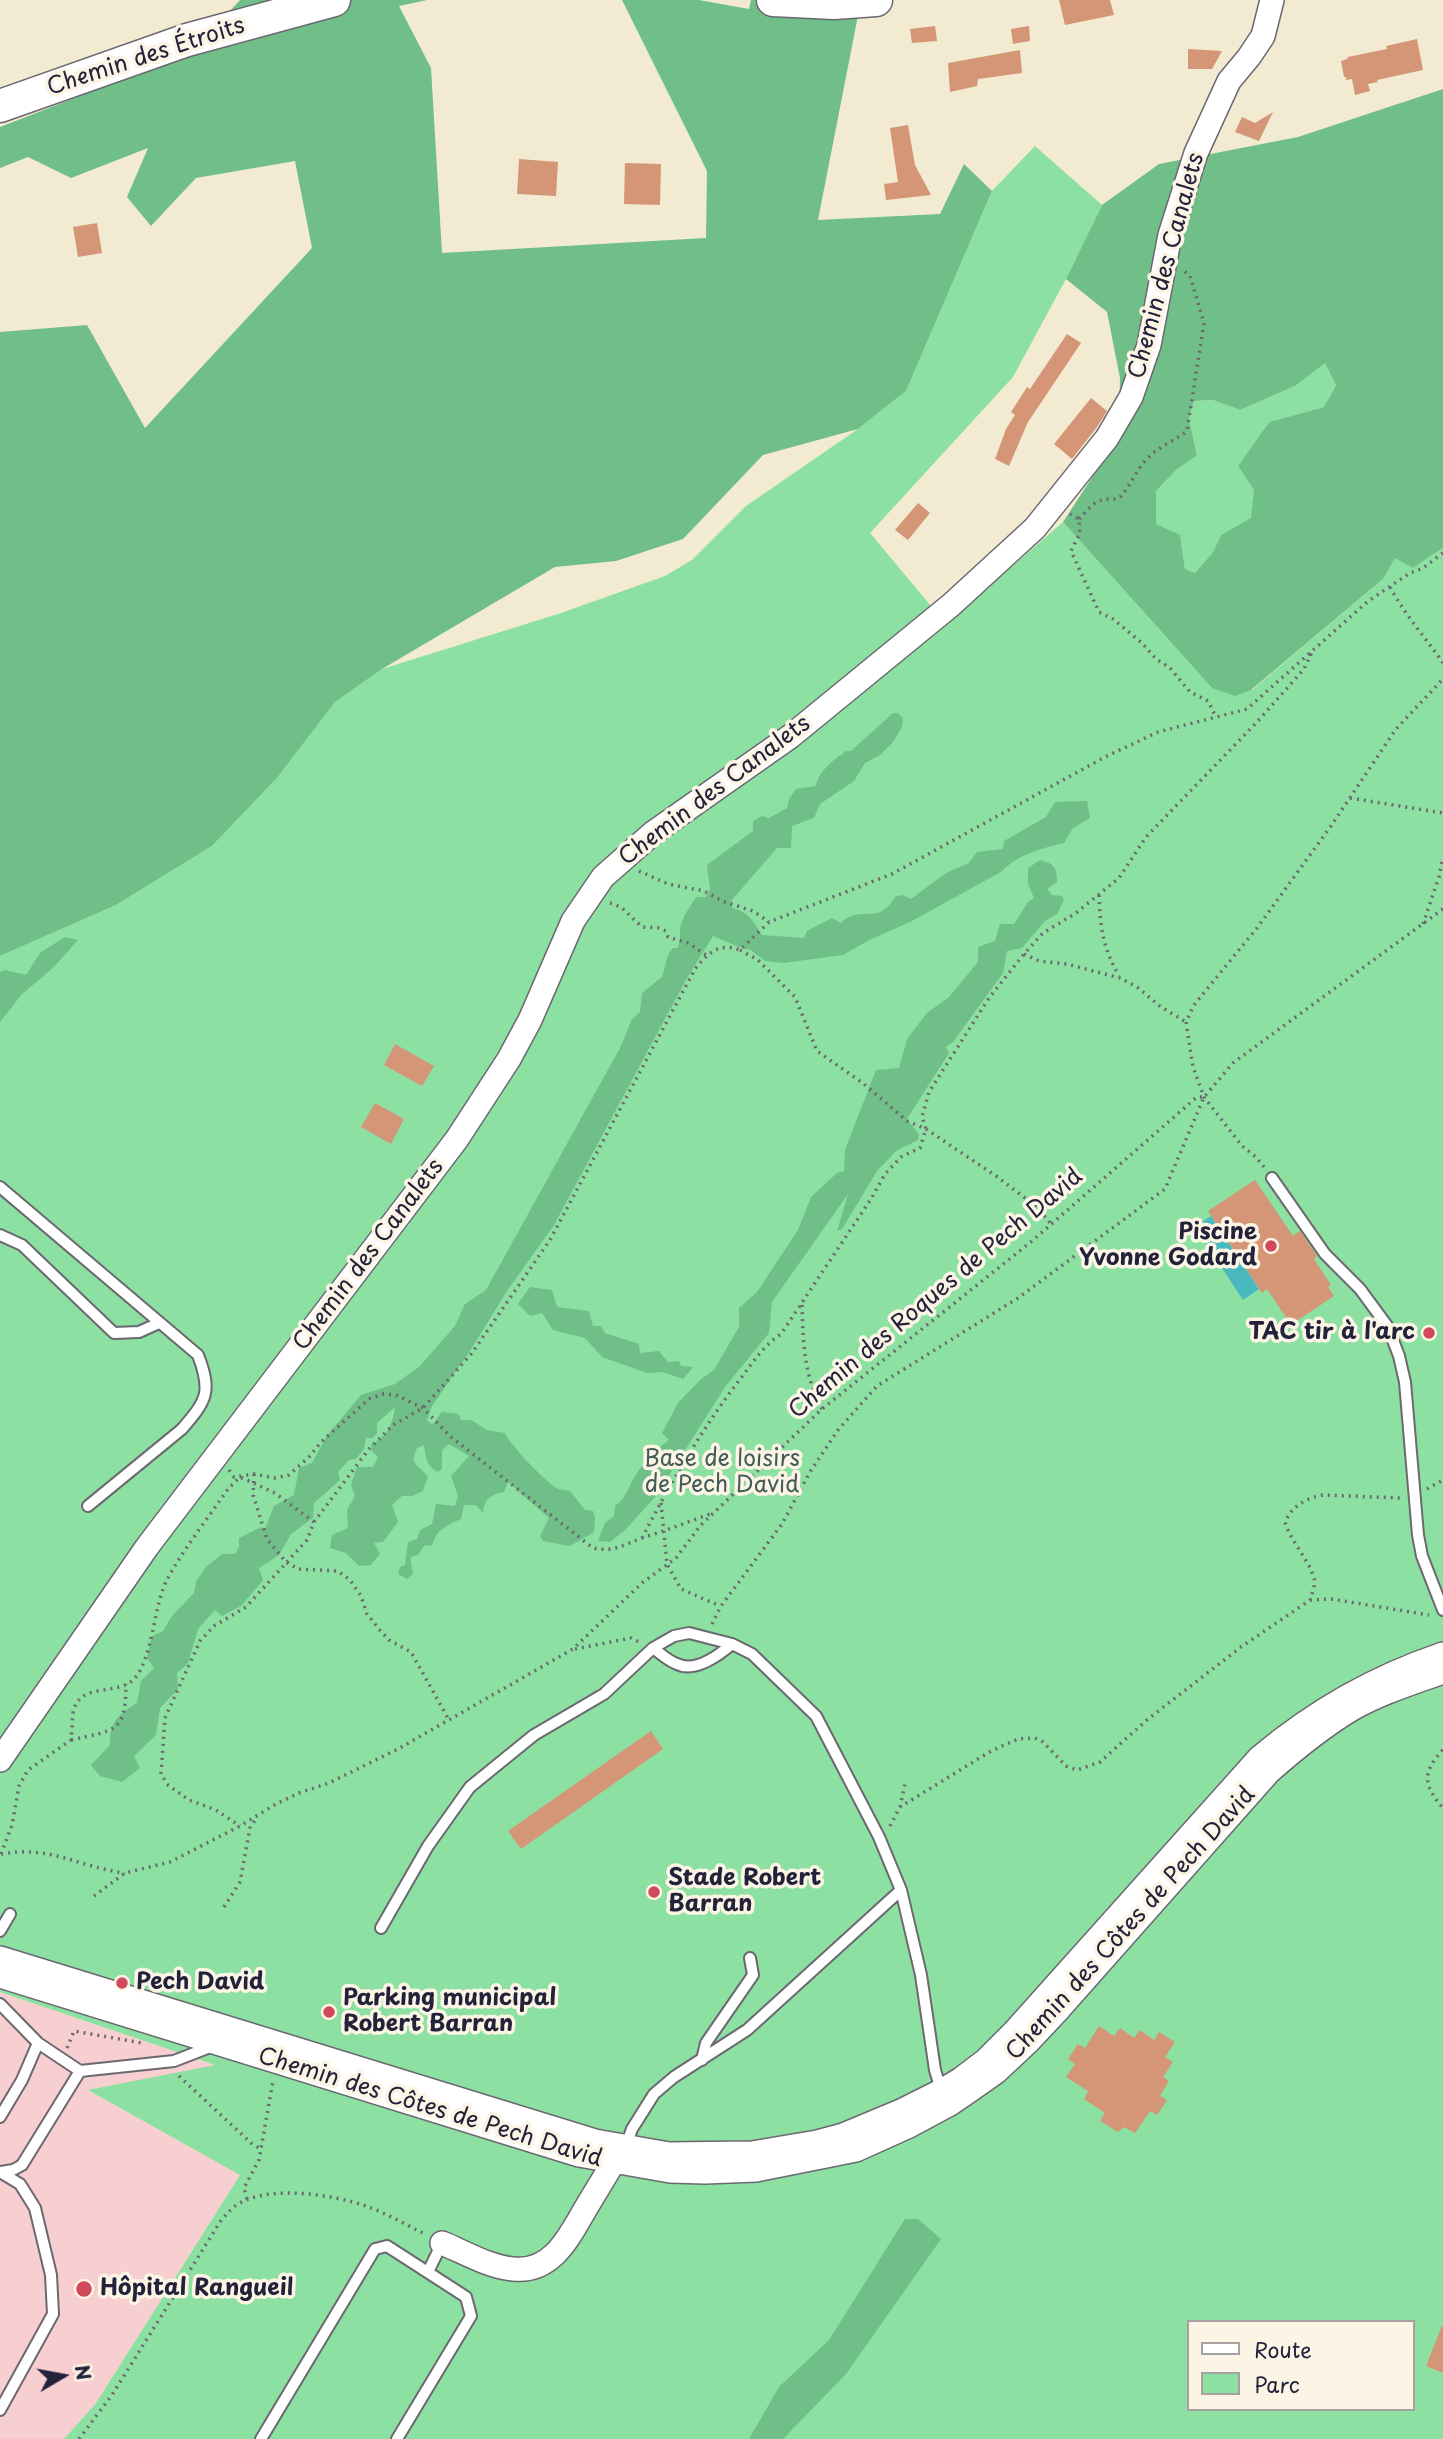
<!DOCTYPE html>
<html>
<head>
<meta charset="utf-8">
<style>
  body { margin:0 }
  #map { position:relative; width:1443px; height:2439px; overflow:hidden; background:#f2ebd1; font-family:"Playpen Sans",sans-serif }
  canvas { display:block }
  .legend { position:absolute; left:1187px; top:2320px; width:228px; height:91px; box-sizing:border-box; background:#fcf5e5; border:2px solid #a5a1a1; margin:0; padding:9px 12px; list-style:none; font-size:21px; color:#22223b }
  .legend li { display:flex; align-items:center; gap:14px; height:35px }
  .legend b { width:35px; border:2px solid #a5a1a1 }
  .north { position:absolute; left:28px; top:2341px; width:70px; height:70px; -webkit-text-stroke:5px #fcf5e5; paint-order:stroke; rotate:80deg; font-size:19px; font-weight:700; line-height:28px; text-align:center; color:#22223b }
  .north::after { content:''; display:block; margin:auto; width:24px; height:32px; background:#22223b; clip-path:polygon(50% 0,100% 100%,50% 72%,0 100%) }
</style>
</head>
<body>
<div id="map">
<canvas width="1443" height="2439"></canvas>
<ul class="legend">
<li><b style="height:9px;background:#fff"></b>Route</li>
<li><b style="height:19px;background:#8be0a2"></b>Parc</li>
</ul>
<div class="north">N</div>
</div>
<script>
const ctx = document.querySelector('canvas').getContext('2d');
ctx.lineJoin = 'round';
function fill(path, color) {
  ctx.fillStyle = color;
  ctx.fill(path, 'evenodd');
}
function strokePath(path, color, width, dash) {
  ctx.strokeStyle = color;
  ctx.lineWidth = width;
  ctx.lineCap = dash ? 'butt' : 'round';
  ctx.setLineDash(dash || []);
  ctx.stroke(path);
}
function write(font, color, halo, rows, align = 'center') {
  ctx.font = font + ' "Playpen Sans",sans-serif';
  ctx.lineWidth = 7;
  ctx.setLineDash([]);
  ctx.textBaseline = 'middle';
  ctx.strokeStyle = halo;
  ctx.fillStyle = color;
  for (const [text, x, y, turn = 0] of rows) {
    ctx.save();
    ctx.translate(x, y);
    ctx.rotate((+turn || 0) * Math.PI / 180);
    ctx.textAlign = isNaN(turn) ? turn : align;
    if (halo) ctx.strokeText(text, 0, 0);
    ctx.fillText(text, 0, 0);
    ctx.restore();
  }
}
fill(new Path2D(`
  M0,1992L217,2066L89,2090L240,2175L96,2403L64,2439H0Z`), '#f7cfd1');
fill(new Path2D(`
  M1035,146L1102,205L1066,279L1013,377L870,533L946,624L1063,522L1212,688L1252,690L1383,579L1395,557L1413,568L1443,548V2439H64L96,2403L240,2175L88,2090L215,2065L0,1992V956L116,905L212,846L277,778L335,702L382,669L561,613L665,576L692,560L746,506L858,429L906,391L992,191ZM1189,2322H1413V2409H1189Z
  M1325,362L1336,385L1324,407L1269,422L1238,466L1254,490L1252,518L1221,535L1213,552L1195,573L1185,569L1180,536L1156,524V491L1176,470L1197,454L1189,419L1194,401L1213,400L1240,410L1295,386Z`), '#8be0a2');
fill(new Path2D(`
  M240,0H427L399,6L431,68L442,253L706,238L707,171L622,0H699L749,9L751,0H861L818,220L940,214L964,164L992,191L906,391L858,429L763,455L683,539L616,561L555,567L382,669L335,702L277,778L212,846L116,905L0,956V332L87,325L145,428L312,248L295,161L196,178L151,226L127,197L148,148L71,178L28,157L0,168V127L191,53Z
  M1443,89V548L1413,568L1395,558L1383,579L1251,690L1235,696L1212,688L1063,522L1119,436L1120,378L1107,312L1066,279L1102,205L1159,164L1298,137ZM1325,363L1336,385L1324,407L1269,422L1238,466L1254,490L1251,518L1221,535L1213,552L1195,573L1185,569L1180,535L1156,524V491L1176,470L1197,455L1189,419L1194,401L1213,400L1240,410L1295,386Z
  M893,713H898L903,718L902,727L893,742L880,755L865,763L854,781L820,804L814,818L792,826L791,848H777L731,901L732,908C749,912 753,921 762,935L804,938L807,931L832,918L841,923C862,903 878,927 895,897L902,895L911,899L946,873L969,863L977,852L1003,849L1004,841L1046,817L1055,802L1087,801L1090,818L1073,828L1064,843C1040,849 1018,854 1001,872L910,922L869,940L843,955L783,963L765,961L751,950L739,947L713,936L687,978L554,1225L507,1291L470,1351L432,1406L427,1420L432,1425L442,1412L459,1414L461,1420H471L487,1430L505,1433C510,1445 547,1484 559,1489C562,1490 566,1490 570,1491L585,1510L593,1511L595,1518L594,1532L570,1546L543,1541L540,1536L549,1518L508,1482L504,1492C490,1495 485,1498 483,1513L476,1505H464L461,1519C445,1526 437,1529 432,1546L425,1545L418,1555L410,1557L413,1574L407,1579L398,1574L400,1567L405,1565L408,1542L417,1539L420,1530L432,1524L436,1504L455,1506L458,1496L451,1476L469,1456L449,1444L442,1450V1469L438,1472C426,1466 426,1457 424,1445L417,1448L413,1459L417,1466L428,1476L423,1491L412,1496H402L392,1505L398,1522L383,1542L374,1543L380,1554L371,1565L359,1566L346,1553L330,1548L332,1535L348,1528L347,1510L355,1496L351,1485L357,1467H373L378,1457L372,1451L371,1444C387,1438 393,1423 395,1407L377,1423V1433L373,1438H366L364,1449L356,1459L349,1460L338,1472L340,1480L314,1503L313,1518L291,1534L279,1555L259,1568L263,1580L241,1606L222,1616L215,1610L198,1629L188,1663L177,1673L178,1689L160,1708L156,1735L134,1756L140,1768L122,1782L100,1776L91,1765L110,1745C109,1722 119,1714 137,1703L141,1681L154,1668L147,1658L152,1636L163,1631L172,1616L194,1593L196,1581L206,1567L222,1554H235L239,1547V1538L261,1527L265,1529L274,1506L294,1495L299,1468L312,1463L326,1437L361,1395L395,1384L420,1366L455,1326L465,1304L486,1290L620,1048L632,1019L640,1012L642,993L662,977L668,955L673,948H678C680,941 680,937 680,930C681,918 690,907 696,897H706L710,889L707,865L753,831V821L762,816L769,818L787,808L789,799L796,789L816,786C818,771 834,760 846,751H851Z
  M1040,860C1054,864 1057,867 1057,882L1047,889L1052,895L1062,896L1064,900L1057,914L1045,921L1022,948L1007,951L1003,973L953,1042L946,1047L949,1053L907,1119L919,1135L918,1140L896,1151L877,1171L842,1229L837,1231L848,1194L772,1302L769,1333L725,1387L656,1496L625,1530L610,1542L598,1541L605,1523L614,1516L615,1506C626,1498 627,1490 634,1478C642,1464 655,1449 669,1440L662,1433L678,1403L701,1379L714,1370L739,1327V1308L757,1292L798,1230L811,1197L837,1173L844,1171L845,1150L876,1070L899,1068L907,1039L927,1013L949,997L978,962V947L995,941L1000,924H1014L1028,902L1034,898L1028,884V868Z
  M65,937L78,940L54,967L22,994L0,1022V972L5,970L26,975L40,953Z
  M530,1287L552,1290L557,1307L589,1311L593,1326H601L605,1333L639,1344L640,1353L659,1351L668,1362L679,1361L681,1366L693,1367L683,1379L663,1372L647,1373L602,1357L585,1338L553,1330L542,1313L530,1316L518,1304Z
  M905,2219H918L941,2239L846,2374L783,2439H749L779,2387L829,2340Z`), '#70be88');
fill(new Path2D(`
  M1211,1216L1259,1289L1243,1300L1195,1227Z`), '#49b8bf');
fill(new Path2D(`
  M1059,0H1110L1114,15L1065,25Z
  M935,26L937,41L912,43L910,29Z
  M1029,26L1030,41L1013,44L1011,29Z
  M1417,39L1423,70L1377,80L1378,82L1368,84L1370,91L1355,95L1352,79L1346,80V77H1344L1341,61L1347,59L1348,57L1387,49L1386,46Z
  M1188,49L1222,51L1212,69H1188Z
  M1020,50L1022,73L978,79L977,86L950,92L948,63Z
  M1273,112L1259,141L1235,132L1242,117L1255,123Z
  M908,125L915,165L931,195L886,200L884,184L898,182L890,128Z
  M519,159L558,162L556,196L517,194Z
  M625,163L661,164L660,205L624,204Z
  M97,223L102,253L78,257L73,227Z
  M1067,334L1081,343L1028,422L1009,466L995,459L1006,429L1015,415L1011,412L1027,387L1030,389Z
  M1091,398L1107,411L1097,427L1072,459L1054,444Z
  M918,503L930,513L908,540L895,530Z
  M395,1044L434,1066L422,1086L384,1065Z
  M375,1103L404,1119L391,1144L361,1127Z
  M1255,1180L1293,1236L1300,1231L1317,1256L1314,1259L1331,1285L1328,1287L1334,1296L1295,1322H1289L1267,1289L1262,1293L1208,1211Z
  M651,1731L663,1749L521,1849L508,1831Z
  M1099,2026L1114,2036L1120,2028L1134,2038L1140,2030L1154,2040L1159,2032L1175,2042L1165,2057L1173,2062L1163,2077L1169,2081L1160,2096L1167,2100L1157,2115L1150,2111L1135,2133L1124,2127L1118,2132L1100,2121L1105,2113L1084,2099L1088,2091L1066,2077L1075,2064L1068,2059L1078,2044L1085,2048Z
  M1442,2326L1443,2327V2373L1426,2366Z`), '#d59577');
const service = new Path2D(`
  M1272,1178L1325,1254L1360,1289L1388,1327L1399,1356L1405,1382L1418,1535L1422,1556L1443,1610
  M0,1187L198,1355C212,1392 207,1400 182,1429L88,1506
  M0,1235L22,1245L114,1333L139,1332L159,1323
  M653,1648C660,1653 668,1661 677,1664C695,1673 718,1656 732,1644
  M381,1928L428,1846L470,1787L534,1735L604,1694L653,1648L674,1636L689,1633L732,1644L752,1654L816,1716L879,1837L901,1890L921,1975L935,2070L941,2090
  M0,1931L10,1914
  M0,2004L38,2043L80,2071L174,2061L210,2047L212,2043
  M702,2060L706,2043L753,1975L750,1958
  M0,2117L22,2080L38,2043
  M625,2148L632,2129L654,2094L674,2077L747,2030L901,1890
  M0,2172L20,2184L35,2208L51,2275L53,2314L0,2410
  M0,2172L13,2170L22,2165L80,2071
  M428,2272L442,2243
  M261,2439L375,2249L387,2246L466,2297L471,2316L397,2439`);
const minor = new Path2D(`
  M0,1760L147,1547L457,1139L509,1059L530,1020L573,921L603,877L653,833L791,736L951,605L1035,528L1107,438L1131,397L1149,345L1170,235L1196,153L1229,81L1249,57L1263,36L1272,0
  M0,1958L595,2141L669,2154L752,2153L817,2142L843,2135L903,2110L941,2091L961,2079L986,2060L1014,2032L1260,1757C1317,1710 1373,1678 1443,1654
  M0,1976L579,2155L670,2171L705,2172L756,2170L856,2150L907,2127L950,2104L969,2091L996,2072L1028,2042L1060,2008L1269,1772C1295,1749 1322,1727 1352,1709C1380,1693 1412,1683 1443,1672
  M442,2243C464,2252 489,2267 513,2269C550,2273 567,2241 583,2213C593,2196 603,2180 613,2163L617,2149`);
const secondary = new Path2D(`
  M773,0L834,3L876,0
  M0,106L187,40L334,0`);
strokePath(service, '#6b6870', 14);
strokePath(minor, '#6b6870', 26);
strokePath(secondary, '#6b6870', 35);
strokePath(new Path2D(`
  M1070,514L1079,519L1080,533L1071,551L1099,612L1113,619L1142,643L1156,659L1170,668L1190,692L1208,701L1216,717
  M1079,519C1094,503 1096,498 1118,499C1130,488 1134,473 1145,461C1157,447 1173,442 1187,431L1204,323L1190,276L1184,271
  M1390,587C1405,615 1425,637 1443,663
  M1350,798L1443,813
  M639,871L668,884L704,891L722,901L753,911L769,922
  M1099,895C1100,927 1103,948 1119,976
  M610,903L621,907L642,927L659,928L666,931L668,937L688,943L706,955
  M1423,924L1439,877L1443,857
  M740,950L758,960L795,997L817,1051L864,1084L907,1121L926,1129L996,1176L1037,1207L1051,1224
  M1024,954L1039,961L1067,964L1120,978L1137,987L1161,1007L1186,1022
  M1264,1167L1256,1157L1242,1146L1204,1097L1193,1067L1186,1022L1194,1005L1257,928L1331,826L1396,729L1443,679
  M802,1305C803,1342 804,1376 822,1409
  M229,1470L234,1477L254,1474L275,1478L289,1475L310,1456L321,1442L369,1399L383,1394L396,1395L423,1408L451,1437L593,1548C615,1553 626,1543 645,1537C668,1530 690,1521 713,1513
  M254,1474L253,1495L267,1539L286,1562L298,1569L338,1571L350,1580L361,1596L367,1614L378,1628L389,1640L411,1652L449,1720
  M1427,1489L1443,1480
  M661,1503L667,1564L681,1589L720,1606
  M314,1522L369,1449L393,1425L423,1408L472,1353L550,1240L695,969C708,953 719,942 740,950L769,922L892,874L1105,757L1158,732L1247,709L1367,602L1410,573L1423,568L1443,553
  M642,1538C671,1482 703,1427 741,1378C754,1361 763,1346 781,1334L871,1199L885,1174L901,1157L920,1148L926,1129L922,1117L929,1092L989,998L1024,954L1043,933L1076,913L1119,878L1146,837L1257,722L1304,669L1312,652
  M1310,1600L1331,1599L1429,1615
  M712,1624L721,1606L782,1524L810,1472L838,1430L877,1386L1018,1298L1165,1189L1204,1097L1233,1063L1443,909
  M575,1649L631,1638L639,1642
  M71,1740C114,1730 126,1734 126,1684
  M1443,1750C1421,1773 1424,1786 1443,1808
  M900,1807L905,1784
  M890,1826L900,1807L991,1751L1018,1739L1035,1738L1043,1742L1066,1766L1077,1770L1100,1762L1148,1719L1241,1647L1310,1600C1312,1593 1316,1585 1314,1578C1309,1560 1291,1542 1285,1522C1292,1506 1306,1498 1323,1495L1400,1498
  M1,1854L12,1825L19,1786L28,1770L71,1740C72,1731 72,1722 73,1713C79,1681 116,1697 134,1679C154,1657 153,1604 168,1578C185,1547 208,1518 228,1489L240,1477L275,1493L314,1522L307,1540L246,1607L214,1626L200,1641L165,1718L161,1774L168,1785L189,1800L216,1810L240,1826
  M1,1854C51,1845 78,1867 125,1873
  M94,1896L125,1873L170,1862L240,1826L276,1804L299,1793L329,1783L398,1749L573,1649L642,1583L676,1558L700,1526L822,1409L1032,1241L1197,1097H1204
  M224,1907L240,1882L250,1828L257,1817
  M67,2048L74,2031L142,2043
  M179,2076L251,2143L261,2149
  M247,2199L244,2188L259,2160L273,2081
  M79,2439L112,2395L220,2222C227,2213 234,2205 244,2201C276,2186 334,2195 366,2206C386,2213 406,2225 425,2234`), '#6b6870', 3.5, [2, 5]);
strokePath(service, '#fff', 10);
strokePath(minor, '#fff', 23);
strokePath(secondary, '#fff', 32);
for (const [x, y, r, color] of [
  [1271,1246,7,"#d1495b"],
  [1429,1333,7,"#d1495b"],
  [654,1892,7,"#d1495b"],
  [122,1983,7,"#d1495b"],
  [329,2012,7,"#d1495b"],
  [84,2289,9,"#d1495b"]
]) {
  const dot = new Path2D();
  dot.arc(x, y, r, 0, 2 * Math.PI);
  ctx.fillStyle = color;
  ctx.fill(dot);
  strokePath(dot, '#fcf5e5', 2.5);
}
write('23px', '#22223b', '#fcf5e5', [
  ["Chemin des Étroits",146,57,-18],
  ["Chemin des Canalets",1167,266,-75],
  ["Chemin des Canalets",715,791,-37],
  ["Chemin des Canalets",369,1255,-53],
  ["Chemin des Roques de Pech David",936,1294,-40],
  ["Chemin des Côtes de Pech David",1131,1924,-48],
  ["Chemin des Côtes de Pech David",430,2108,17]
]);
write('bold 23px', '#22223b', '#fcf5e5', [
  ["Piscine",1257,1233,"right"],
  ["Yvonne Godard",1257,1259,"right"],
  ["TAC tir à l'arc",1415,1333,"right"],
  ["Stade Robert",668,1879],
  ["Barran",668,1905],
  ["Pech David",136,1983],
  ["Parking municipal",343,1999],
  ["Robert Barran",343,2025],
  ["Hôpital Rangueil",100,2289]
], 'left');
write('23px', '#425b5a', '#fcf5e5', [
  ["Base de loisirs",722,1460],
  ["de Pech David",722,1486]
]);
</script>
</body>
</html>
